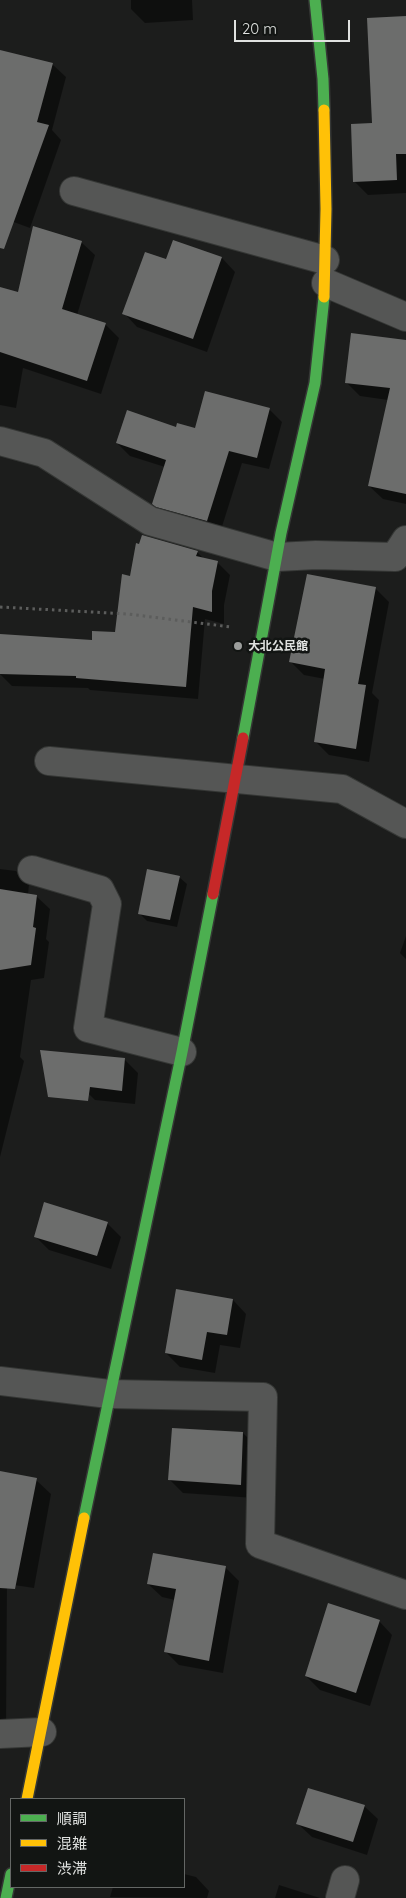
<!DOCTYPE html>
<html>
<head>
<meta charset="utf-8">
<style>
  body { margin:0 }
  #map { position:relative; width:406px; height:1898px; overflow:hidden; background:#1c1d1c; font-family:Quicksand,"Noto Sans JP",sans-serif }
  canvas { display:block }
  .legend { position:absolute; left:10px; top:1798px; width:175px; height:90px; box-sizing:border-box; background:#121513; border:1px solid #646765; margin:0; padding:6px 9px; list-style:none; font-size:15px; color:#e0e2e0 }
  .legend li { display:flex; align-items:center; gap:10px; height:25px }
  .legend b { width:25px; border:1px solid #646765 }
  .scale { position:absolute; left:234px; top:20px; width:116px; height:22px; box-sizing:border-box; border:2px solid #e0e2e0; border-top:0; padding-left:6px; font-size:15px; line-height:18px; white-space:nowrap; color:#e0e2e0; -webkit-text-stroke:4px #121513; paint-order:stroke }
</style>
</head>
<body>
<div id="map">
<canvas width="406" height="1898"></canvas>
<ul class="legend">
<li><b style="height:6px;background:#4caf50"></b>順調</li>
<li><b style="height:6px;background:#ffc107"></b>混雑</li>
<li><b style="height:6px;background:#c62828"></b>渋滞</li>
</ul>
<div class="scale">20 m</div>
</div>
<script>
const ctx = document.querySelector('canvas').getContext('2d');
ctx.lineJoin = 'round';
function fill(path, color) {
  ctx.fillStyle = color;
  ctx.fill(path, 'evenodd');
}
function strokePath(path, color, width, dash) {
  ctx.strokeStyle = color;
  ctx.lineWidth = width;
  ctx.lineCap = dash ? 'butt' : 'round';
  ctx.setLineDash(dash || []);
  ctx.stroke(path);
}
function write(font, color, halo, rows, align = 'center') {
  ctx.font = font + ' Quicksand,"Noto Sans JP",sans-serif';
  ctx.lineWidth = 5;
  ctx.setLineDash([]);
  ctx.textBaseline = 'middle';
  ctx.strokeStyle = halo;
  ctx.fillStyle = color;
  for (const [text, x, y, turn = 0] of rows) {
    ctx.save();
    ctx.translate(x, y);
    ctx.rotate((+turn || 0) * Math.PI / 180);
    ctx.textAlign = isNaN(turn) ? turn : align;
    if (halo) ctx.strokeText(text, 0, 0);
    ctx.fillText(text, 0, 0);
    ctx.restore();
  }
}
fill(new Path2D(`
  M131,0H192L193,20L145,23L131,9Z
  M406,17V193L368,195L354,181Z
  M0,51L52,64L66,77L52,130L61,140L30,228L0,217Z
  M173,241L222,258L235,272L207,352L137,327L124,313L166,261Z
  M81,242L95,255L77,315L105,324L119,338L101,394L23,368L16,408L0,405V288L19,295Z
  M406,342V504L383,499L369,486L388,400L360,396L346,382Z
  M269,409L282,422L269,469L242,463L220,533L166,516L153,503L165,467L130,456L117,443L177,429L196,430Z
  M197,552L205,560L217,562L230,575L224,605V624L205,619L198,699L90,690L88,688L12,686L0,674V651L93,641L116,634L131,577Z
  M308,575L376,589L389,602L372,693L379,700L369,762L329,755L315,741L325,679L304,675L291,662Z
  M0,869L16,871L29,884L28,895L36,896L50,909L46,939L49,942L44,978L31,980L20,1057L24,1061L0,1157Z
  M179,877L187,884L177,927L147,921L139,913Z
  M406,936V959L400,953Z
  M124,1059L138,1073L135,1104L95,1100L81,1086Z
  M107,1223L121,1237L111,1269L49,1250L35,1236Z
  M233,1300L246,1314L240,1348L220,1345L215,1373L180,1367L166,1353Z
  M243,1433L257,1447L254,1498L183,1493L170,1480Z
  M0,1472L36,1480L51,1494L34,1588L7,1584L6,1731H0Z
  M225,1567L239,1581L223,1673L179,1665L165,1651L175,1600L162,1597L148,1584Z
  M379,1621L392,1635L370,1706L320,1690L306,1676Z
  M364,1806L378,1819L367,1855L312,1837L298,1824Z
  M184,1874L196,1877L209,1891L207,1898L110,1897L113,1887H184Z
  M279,1885L320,1898H275Z`), '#0007');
fill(new Path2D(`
  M406,16V154H396L397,180L353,182L351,124L372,123L367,18Z
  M0,50L53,63L37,122L49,125L4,249L0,248Z
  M33,226L82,241L62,309L106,323L87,381L0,352V287L18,292Z
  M173,240L222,257L193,339L122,314L145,252L166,259Z
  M351,333L406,340V494L368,486L390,388L345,383Z
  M205,391L270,408L257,458L229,451L207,521L156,507L152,504L166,460L116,443L127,410L176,427L177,423L195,428Z
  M142,535L198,551L196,556L218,561L212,591V612L193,607L186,687L76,678V676L0,674V634L92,640V631L115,632L122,574L130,576L136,543L139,544Z
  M307,574L376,587L358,684L366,685L356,749L314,742L325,669L289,662Z
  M147,869L180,876L170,920L138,914Z
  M0,889L37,895L33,927L36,928L31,965L0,970Z
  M40,1050L125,1058L122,1091L90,1087L88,1101L48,1097Z
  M44,1202L108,1222L97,1256L34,1237Z
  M176,1289L233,1299L227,1335L207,1332L202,1360L165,1353Z
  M172,1428L243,1432L241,1485L168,1480Z
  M0,1471L37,1478L15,1589L0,1588Z
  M153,1553L226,1566L209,1661L164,1652L176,1589L147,1584Z
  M328,1603L380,1620L356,1693L305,1676Z
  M308,1788L365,1805L353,1842L296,1824Z`), '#6c6d6c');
const street = new Path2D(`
  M74,191L325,260
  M326,283L406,317
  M0,441L44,453L150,521L277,557L316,555L395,557L406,540
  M49,761L342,789L406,824
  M32,870L100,890L107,904L88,1028L182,1052
  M0,1381L109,1394L263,1397L260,1544L406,1595
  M0,1734L42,1732
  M340,1898L345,1880`);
const fast = new Path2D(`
  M315,0L323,79L324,110
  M243,738L281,533L315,383L324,297
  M84,1518L182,1052L213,894
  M6,1898L11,1874`);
const slow = new Path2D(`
  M324,110L326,209L324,297
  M27,1799L84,1518`);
const jam = new Path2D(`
  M213,894L243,738`);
strokePath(street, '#353735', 30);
strokePath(fast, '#353735', 14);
strokePath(slow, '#353735', 14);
strokePath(jam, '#353735', 14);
strokePath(new Path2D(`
  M0,607L128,614L231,627`), '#5c5d5c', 3, [2.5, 4]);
strokePath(street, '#555655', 28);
strokePath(fast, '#4caf50', 11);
strokePath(slow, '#ffc107', 11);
strokePath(jam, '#c62828', 11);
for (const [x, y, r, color] of [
  [238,646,5,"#9b9d9b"]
]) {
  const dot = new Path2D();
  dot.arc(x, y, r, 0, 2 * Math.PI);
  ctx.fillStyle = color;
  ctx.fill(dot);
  strokePath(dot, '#121513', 2);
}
write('bold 12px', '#e0e2e0', '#121513', [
  ["大北公民館",248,646]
], 'left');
</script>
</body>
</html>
